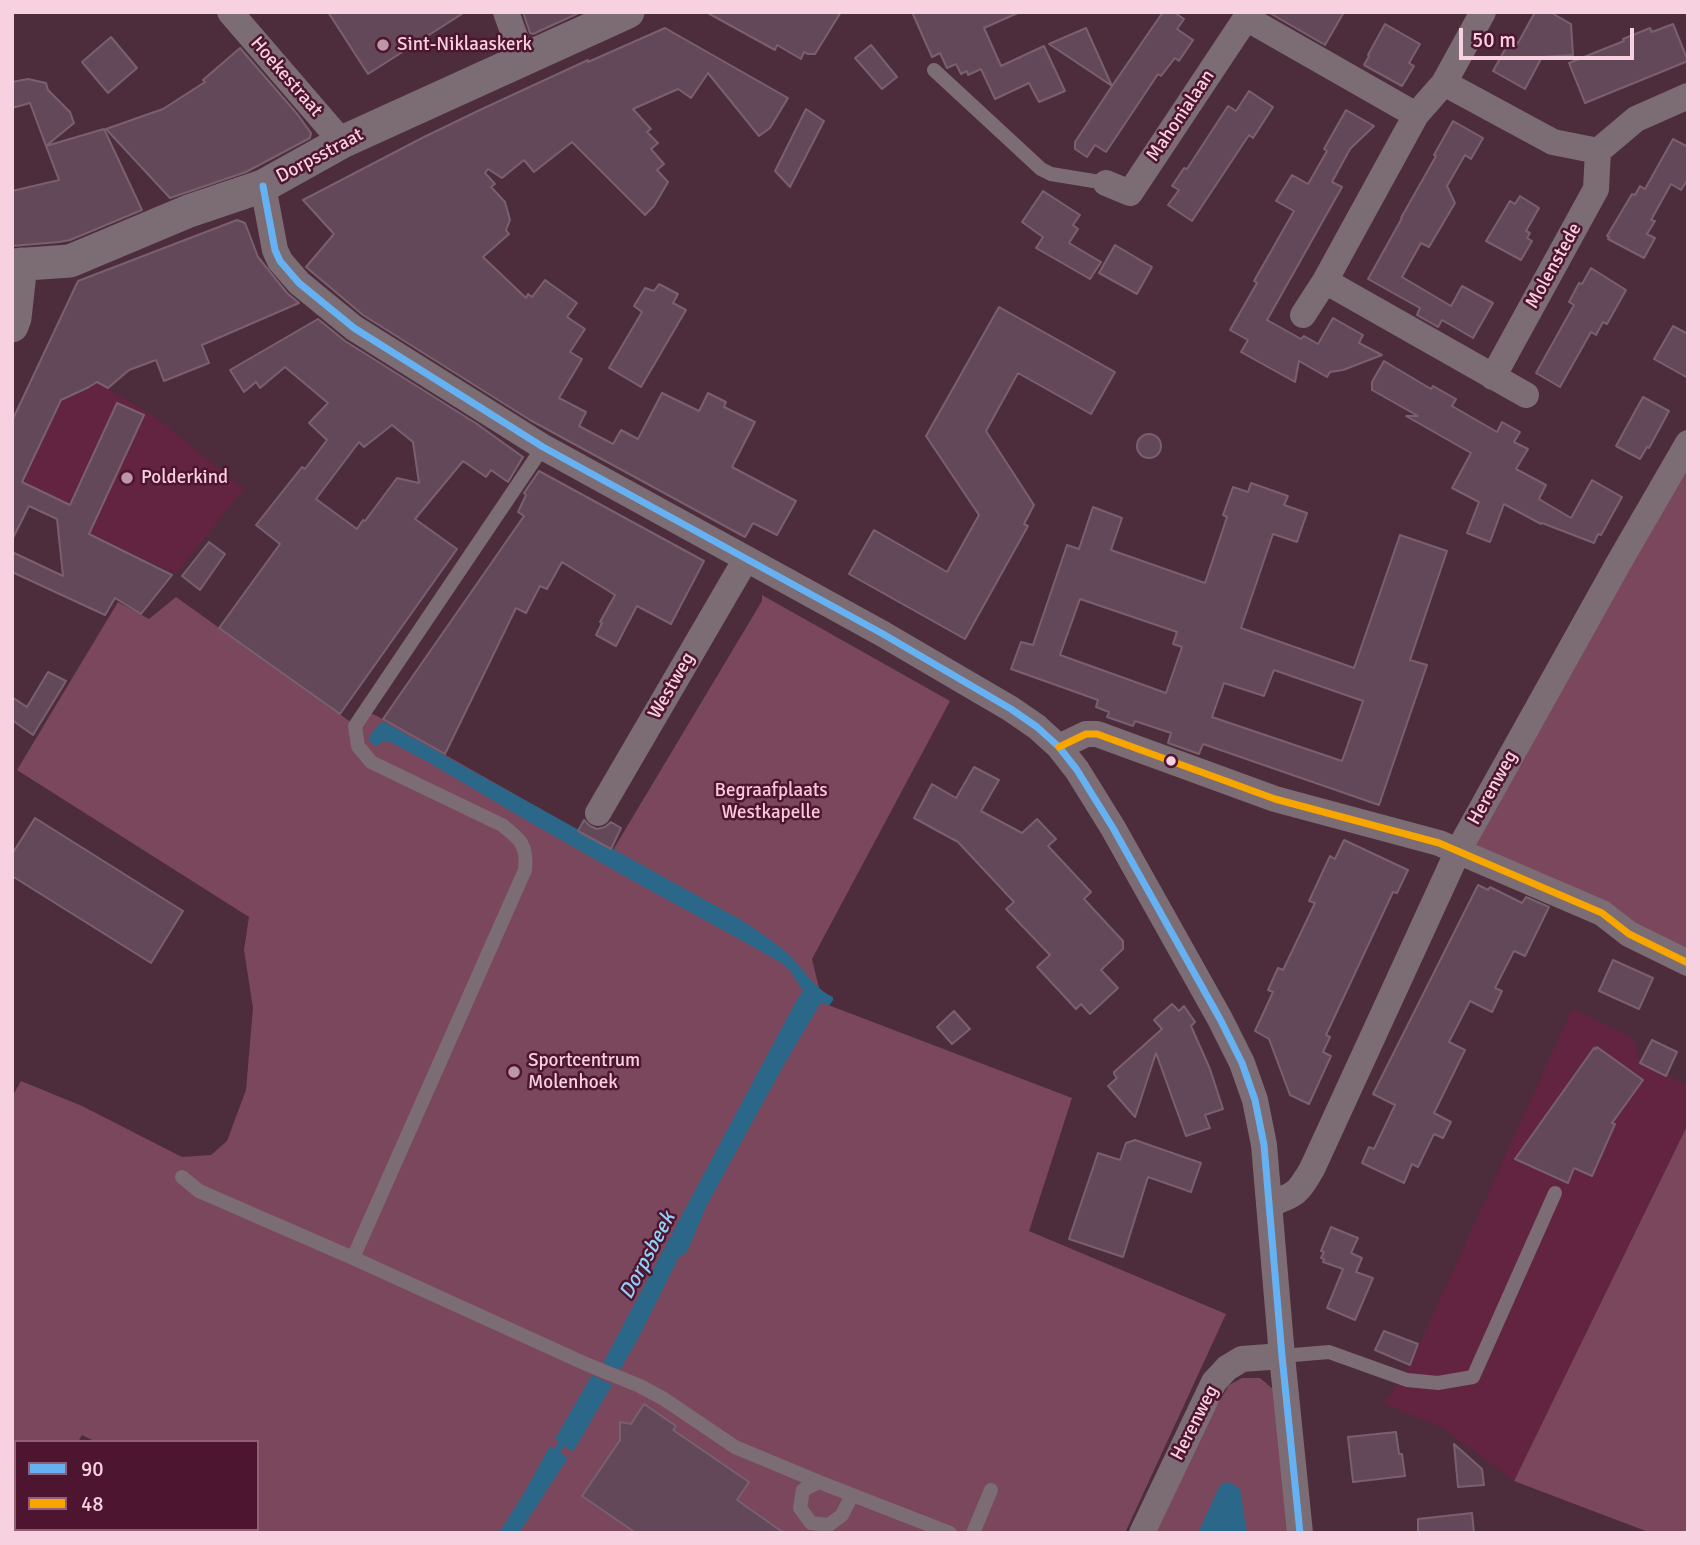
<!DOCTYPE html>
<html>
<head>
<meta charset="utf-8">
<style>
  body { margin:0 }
  #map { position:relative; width:1700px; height:1545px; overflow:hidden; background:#4d2d3c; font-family:Signika,sans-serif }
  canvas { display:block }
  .frame { position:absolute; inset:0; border:14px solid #f7d1df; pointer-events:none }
  .legend { position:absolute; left:14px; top:1440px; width:245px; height:91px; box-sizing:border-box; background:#4e1530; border:2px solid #926076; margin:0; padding:9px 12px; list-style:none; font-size:21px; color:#f7d1df }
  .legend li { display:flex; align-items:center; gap:14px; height:35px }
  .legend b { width:35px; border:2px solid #926076 }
  .scale { position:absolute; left:1459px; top:28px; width:175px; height:32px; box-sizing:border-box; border:4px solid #f7d1df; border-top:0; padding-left:9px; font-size:21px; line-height:24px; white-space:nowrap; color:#f7d1df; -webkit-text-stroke:5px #4e1530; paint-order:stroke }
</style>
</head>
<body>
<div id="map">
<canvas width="1700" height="1545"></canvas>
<div class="frame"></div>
<ul class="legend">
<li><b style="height:9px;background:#66b1f2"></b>90</li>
<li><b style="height:9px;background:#f7a600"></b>48</li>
</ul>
<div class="scale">50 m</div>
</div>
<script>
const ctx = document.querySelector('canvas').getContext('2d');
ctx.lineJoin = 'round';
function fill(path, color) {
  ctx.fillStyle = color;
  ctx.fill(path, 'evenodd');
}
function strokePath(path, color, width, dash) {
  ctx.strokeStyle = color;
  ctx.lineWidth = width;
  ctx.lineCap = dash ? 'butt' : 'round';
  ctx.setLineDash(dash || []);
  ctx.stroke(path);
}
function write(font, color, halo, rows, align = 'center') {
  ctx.font = font + ' Signika,sans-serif';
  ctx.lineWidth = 5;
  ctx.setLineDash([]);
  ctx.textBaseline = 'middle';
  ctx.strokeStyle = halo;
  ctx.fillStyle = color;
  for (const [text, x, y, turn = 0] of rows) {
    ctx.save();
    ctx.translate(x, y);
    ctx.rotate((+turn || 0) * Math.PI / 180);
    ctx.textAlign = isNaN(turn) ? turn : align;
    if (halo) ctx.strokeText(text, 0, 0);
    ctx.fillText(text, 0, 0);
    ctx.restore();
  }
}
fill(new Path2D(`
  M97,382L155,417L244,489L176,574L12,498L23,480L40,444L29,415L89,387Z
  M1572,1009L1634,1038L1640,1063L1688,1086V1124L1514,1481L1441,1427L1384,1404L1410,1365Z`), '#622440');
fill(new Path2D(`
  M1688,457V956L1469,849Z
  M762,595L950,701L812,959L821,996L820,1003H823L1072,1098L1029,1231L1226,1314L1125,1533H61L63,1529H257V1442H96L82,1435L78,1442H16V1509L12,1506V1097L21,1081L82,1106L182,1157L211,1155L227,1141L246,1090L253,1008L244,950L249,917L17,770L118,602L149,619L176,597L355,725L365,711L377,716L613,850L762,601Z
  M1688,1124V1533H1651L1514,1481Z
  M1242,1378H1260L1273,1389L1289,1533H1156L1215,1409L1229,1385Z`), '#7b475c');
fill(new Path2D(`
  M384,722L743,921C758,931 775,942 788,954C804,969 813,988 833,997V1000L829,1006L823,1003L820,1004L785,1063L732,1159L706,1207L687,1252L679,1257L639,1337L620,1370L603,1363L795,1003L803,991L791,972L783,964L750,945L626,877L526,820L428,762L388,741L382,742L378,746L374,745L368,738L379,724Z
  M592,1375L612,1385L573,1452L555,1439Z
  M550,1446L568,1458L519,1533H499L524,1493Z
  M1229,1482L1240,1489L1247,1533H1198L1220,1485Z`), '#2a6789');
strokePath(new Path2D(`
  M553,1458L567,1435
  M12,1497L16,1500`), '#2a6789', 7);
const building = new Path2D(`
  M328,12H465L368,74Z
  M523,12H581L533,34L530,33Z
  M706,12H841L815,54H808L804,52L801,59L777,45L775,50Z
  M912,12H1020L984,28L1001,66L1044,46L1065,91L1039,102L1029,83L995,99L981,69L968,75L967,71L961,74L956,64L947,68L940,53L932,57Z
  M1163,12H1174L1184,19L1177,29L1193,40L1179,61L1175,58L1161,76L1158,74L1106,152L1095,145L1087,157L1075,149V142L1112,86L1049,44L1086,28L1112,86Z
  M1268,12H1344L1325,45Z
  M1535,12H1550L1571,24L1573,55L1542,57L1525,89L1493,71L1507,46L1509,47L1513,41L1518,43Z
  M1385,24L1420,44L1409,63L1414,66L1402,86L1364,65L1369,56L1368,55Z
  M1673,24L1688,61L1585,103L1569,63L1624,41L1623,39L1650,28L1652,32Z
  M665,28L788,98L770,128L759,136L708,73L691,98L678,89L633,109L651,129L647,132L658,143L651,149L664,164L657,170L668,182L654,206L645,215L572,142L534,172L524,160L502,178L488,169L485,173L495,184L491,187L505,202L510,220L506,230L509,234L483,257L526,298L528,294L532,297L545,280L577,303L567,317L585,329L570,352L582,359L559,398L586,412L579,426L613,444L621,430L638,439L662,393L699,411L708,393L726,402L724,407L755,422L732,467L796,501L777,535L753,523L745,537L530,420L363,315L306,267L334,234L303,200L424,137L482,109L588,60V62Z
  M111,37L137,68L108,93L82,62Z
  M871,45L897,77L882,89L855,58Z
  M240,48L298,115L311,133L310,138L246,172L170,198L106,129L163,109L205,82L203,80Z
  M28,79L46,83L48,90L70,112L74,123L46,146L30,103L12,108V82Z
  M1249,91L1273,107L1253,138L1249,135L1192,221L1168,205L1179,190L1172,186L1184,168L1187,169L1228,106L1236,111Z
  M806,109L824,121L790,187L775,171Z
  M1346,110L1374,126L1350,149L1332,182L1342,187L1267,320L1301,339L1304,336L1318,344L1333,318L1363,335L1359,343L1382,355L1343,370L1330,372L1327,377L1299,361L1295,382L1241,352L1248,340L1230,330L1257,283L1254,281L1294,211L1276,201L1292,175L1308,184L1327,151L1324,149Z
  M1453,121L1483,138L1471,159L1465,155L1447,186L1455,203L1429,247L1421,243L1402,277L1451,306L1462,286L1493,303L1473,338L1442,320L1438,327L1417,315L1420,308L1368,279L1402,218H1401L1436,156L1434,155Z
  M104,129L142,210L70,240L59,242L12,246V191L59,180L46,146Z
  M1673,139L1688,147V179L1681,190L1671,184L1651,220L1655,221L1647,234L1655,238L1644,258L1608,239L1609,237L1607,236L1632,194L1635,195L1640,186L1645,189Z
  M1043,191L1080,215L1073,225L1078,229L1069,243L1101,262L1090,279L1036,248L1043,237L1022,222Z
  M1520,196L1539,208L1526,231L1530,233L1527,238L1532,241L1521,260L1486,241L1510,201L1515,204Z
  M237,220L245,223L258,257L287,293L299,303L202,345L209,363L164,381L156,360L129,370L108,388L97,382L89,387L61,400L22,482L70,505L117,403L144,415L89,534L172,575L141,614L115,598L105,615L12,572V552L63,576L57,519L29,506L12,540V421L78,281Z
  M1115,245L1152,267L1137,294L1099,273Z
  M1591,268L1626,290L1607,324L1603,322L1596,335L1591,332L1560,387L1536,373L1574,305L1569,302L1579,283L1582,284Z
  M659,284L678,294L673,303L686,310L641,387L609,368L642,312L634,306L645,288L654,291Z
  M999,307L1115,372L1091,414L1018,373L986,431L1034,505L1024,524L1028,526L965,639L849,574L874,530L947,572L979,515L926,436Z
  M318,319L345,341L477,424L523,457L508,482L491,470L486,477L463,461L415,519L457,549L340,714L219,628L280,544L256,525L302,467L305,469L327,440L309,423L328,403L285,367L260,388L256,382L244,392L230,370ZM392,425L413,442L419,483L397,478L365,521L363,520L357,529L316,499L359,442L364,447Z
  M1673,326L1688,334V378L1654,359Z
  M1384,361L1431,389L1433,386L1456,399L1452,406L1497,432L1502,422L1520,432L1514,442L1528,449L1516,469L1546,485L1539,499L1571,518L1592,480L1622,497L1601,535L1598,534L1594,543L1542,523L1541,524L1504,504L1490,542L1467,533L1479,502L1452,488L1471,453L1406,416H1418L1372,390V382Z
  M1643,397L1669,411L1649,448L1647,447L1640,459L1616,446Z
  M1137 446a12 12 0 1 1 24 0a12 12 0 1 1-24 0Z
  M539,471L704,561L671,624L637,606L616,646L596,635L602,623L600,622L615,595L562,562L547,589L540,586L526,613L516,608L445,754L383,719L524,516L518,512L526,495L524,493Z
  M1251,483L1288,496L1284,505L1307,513L1297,542L1273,534L1241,628L1354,668L1400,535L1447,551L1410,660L1427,665L1379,805L1203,744L1199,754L1168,743L1171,733L1135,721L1133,726L1107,717L1109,712L1096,707L1098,700L1011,669L1021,642L1033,645L1067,545L1079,549L1093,507L1122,518L1111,550L1205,583L1227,517L1223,515L1233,487L1248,492ZM1080,599L1177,632L1173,644L1182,647L1166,693L1060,655ZM1274,670L1363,701L1342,761L1212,717L1224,683L1264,696Z
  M209,542L225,554L200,590L182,576Z
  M48,672L66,681L33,735L12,720V697L27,707Z
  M974,767L999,780L981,811L1022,833L1037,819L1056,839L1048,846L1091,892L1084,899L1123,941V949L1101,970L1118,988L1090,1014L1081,1004L1076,1009L1037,967L1050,955L1006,909L1014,902L958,842L914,818L932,784L956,798Z
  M35,818L183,911L151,963L12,876V854Z
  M584,820L590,826L597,829L605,827L611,822L621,828L611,849L578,831Z
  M1344,840L1408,870L1397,893L1393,892L1326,1035L1330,1037L1323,1052L1331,1056L1309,1104L1290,1095L1269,1039L1255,1031L1273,992L1268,990L1278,968L1283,970L1315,903L1309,901L1330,856L1335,859Z
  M1478,885L1488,890L1490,887L1522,903L1526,897L1549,907L1525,956L1514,951L1495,988L1502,991L1492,1012L1470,1001L1449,1042L1465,1050L1434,1113L1451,1122L1443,1138L1434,1134L1418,1167L1412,1164L1404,1183L1362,1163L1369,1147L1374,1149L1395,1105L1373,1094Z
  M1613,960L1653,978L1639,1009L1599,991Z
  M1172,1004L1179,1011L1184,1006L1195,1022L1191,1026L1210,1069L1223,1109L1205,1115L1210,1128L1186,1136L1156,1053L1135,1117L1108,1086L1117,1078L1114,1074V1072L1162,1029L1154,1020Z
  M954,1011L970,1029L952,1044L937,1027Z
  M1652,1040L1677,1052L1666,1076L1640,1063Z
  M1597,1047L1643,1080L1612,1123L1615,1124L1592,1176L1574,1168L1568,1183L1515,1159L1594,1048L1596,1049Z
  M1135,1140L1201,1163L1191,1192L1148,1177L1123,1257L1069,1239L1098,1153L1120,1160L1126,1143Z
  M1331,1227L1358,1238L1351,1253L1362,1258L1356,1272L1373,1278L1355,1320L1327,1308L1343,1269L1323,1262L1324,1259L1321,1258L1324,1252L1321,1251Z
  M1384,1331L1418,1344L1410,1365L1375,1350Z
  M644,1404L676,1426L673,1430L749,1482L737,1500L784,1533H636L582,1496L620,1440V1422L631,1424Z
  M1396,1432L1399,1454H1402L1405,1476L1353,1482L1348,1437Z
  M1454,1444L1482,1469L1484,1485L1458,1487Z
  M1472,1513L1474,1533H1418V1519Z`);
fill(building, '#634859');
strokePath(building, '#79606f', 2);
strokePath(new Path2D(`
  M934,70L1041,169L1051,174L1106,183
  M182,1177L199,1191L353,1258L586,1364L640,1386L664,1399L735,1447L819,1482
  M353,1258L525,870C528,845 520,839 502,825L371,762L358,746L355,726L543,447
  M1282,1356L1329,1352L1407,1380L1438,1383L1473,1377L1555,1193
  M852,1495L842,1515L829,1525L811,1523L800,1508L803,1490L819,1482L950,1533
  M973,1533L991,1490`), '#7c6c73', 14);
strokePath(new Path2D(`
  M230,12L342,142
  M506,12L523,59
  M1246,18L1416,115
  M1444,83L1553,142L1598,151
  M1106,183L1130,193L1250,12
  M263,186L275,250L280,261L299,283L354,328L543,447L883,634L1011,709L1037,727L1059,747L1077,770L1113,828L1220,1019L1242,1063L1255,1100L1264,1145L1282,1356L1300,1533
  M1325,281L1526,395
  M1303,315L1325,281L1416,115L1444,83L1483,12
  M1493,377L1596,189L1598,151L1636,119L1688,96
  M1059,747L1086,734H1097L1275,799L1439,843L1602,913L1629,934L1688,963
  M598,813L746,559
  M1269,1204C1296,1195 1298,1193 1312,1169L1458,851L1618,564L1688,443
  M1142,1533L1214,1382L1227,1368L1242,1359L1282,1356`), '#7c6c73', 26);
strokePath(new Path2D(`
  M12,265L70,261L189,211L263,186L342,142L628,12
  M12,326L15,318L21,264`), '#7c6c73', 33);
strokePath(new Path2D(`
  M263,186L275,250L280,261L299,283L354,328L543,447L883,634L1011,709L1037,727L1059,747L1077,770L1113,828L1220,1019L1242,1063L1255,1100L1264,1145L1282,1356L1300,1533`), '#66b1f2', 7);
strokePath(new Path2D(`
  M1059,747L1086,734H1097L1275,799L1439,843L1602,913L1629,934L1688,963`), '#f7a600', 7);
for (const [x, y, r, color] of [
  [383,45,7,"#bc98a6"],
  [127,478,7,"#bc98a6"],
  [1171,761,6,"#f7d1df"],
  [514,1072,7,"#bc98a6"]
]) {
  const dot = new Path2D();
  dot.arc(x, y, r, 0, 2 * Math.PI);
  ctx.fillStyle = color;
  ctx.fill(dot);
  strokePath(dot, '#4e1530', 2.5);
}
write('19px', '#f7d1df', '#4e1530', [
  ["Sint-Niklaaskerk",397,45],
  ["Polderkind",141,478],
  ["Sportcentrum",528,1061],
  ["Molenhoek",528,1083]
], 'left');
write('19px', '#f7d1df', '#4e1530', [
  ["Hoekestraat",286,77,49],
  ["Mahonialaan",1181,116,-56],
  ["Dorpsstraat",320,156,-28],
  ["Molenstede",1554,266,-61],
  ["Westweg",672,686,-60],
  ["Herenweg",1493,788,-61],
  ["Herenweg",1195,1423,-63]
]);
write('19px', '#f7c9d9', '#4e1530', [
  ["Begraafplaats",771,791],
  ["Westkapelle",771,813]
]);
write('italic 21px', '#90d2f8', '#4e1530', [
  ["Dorpsbeek",648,1256,-62]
]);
</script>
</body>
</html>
